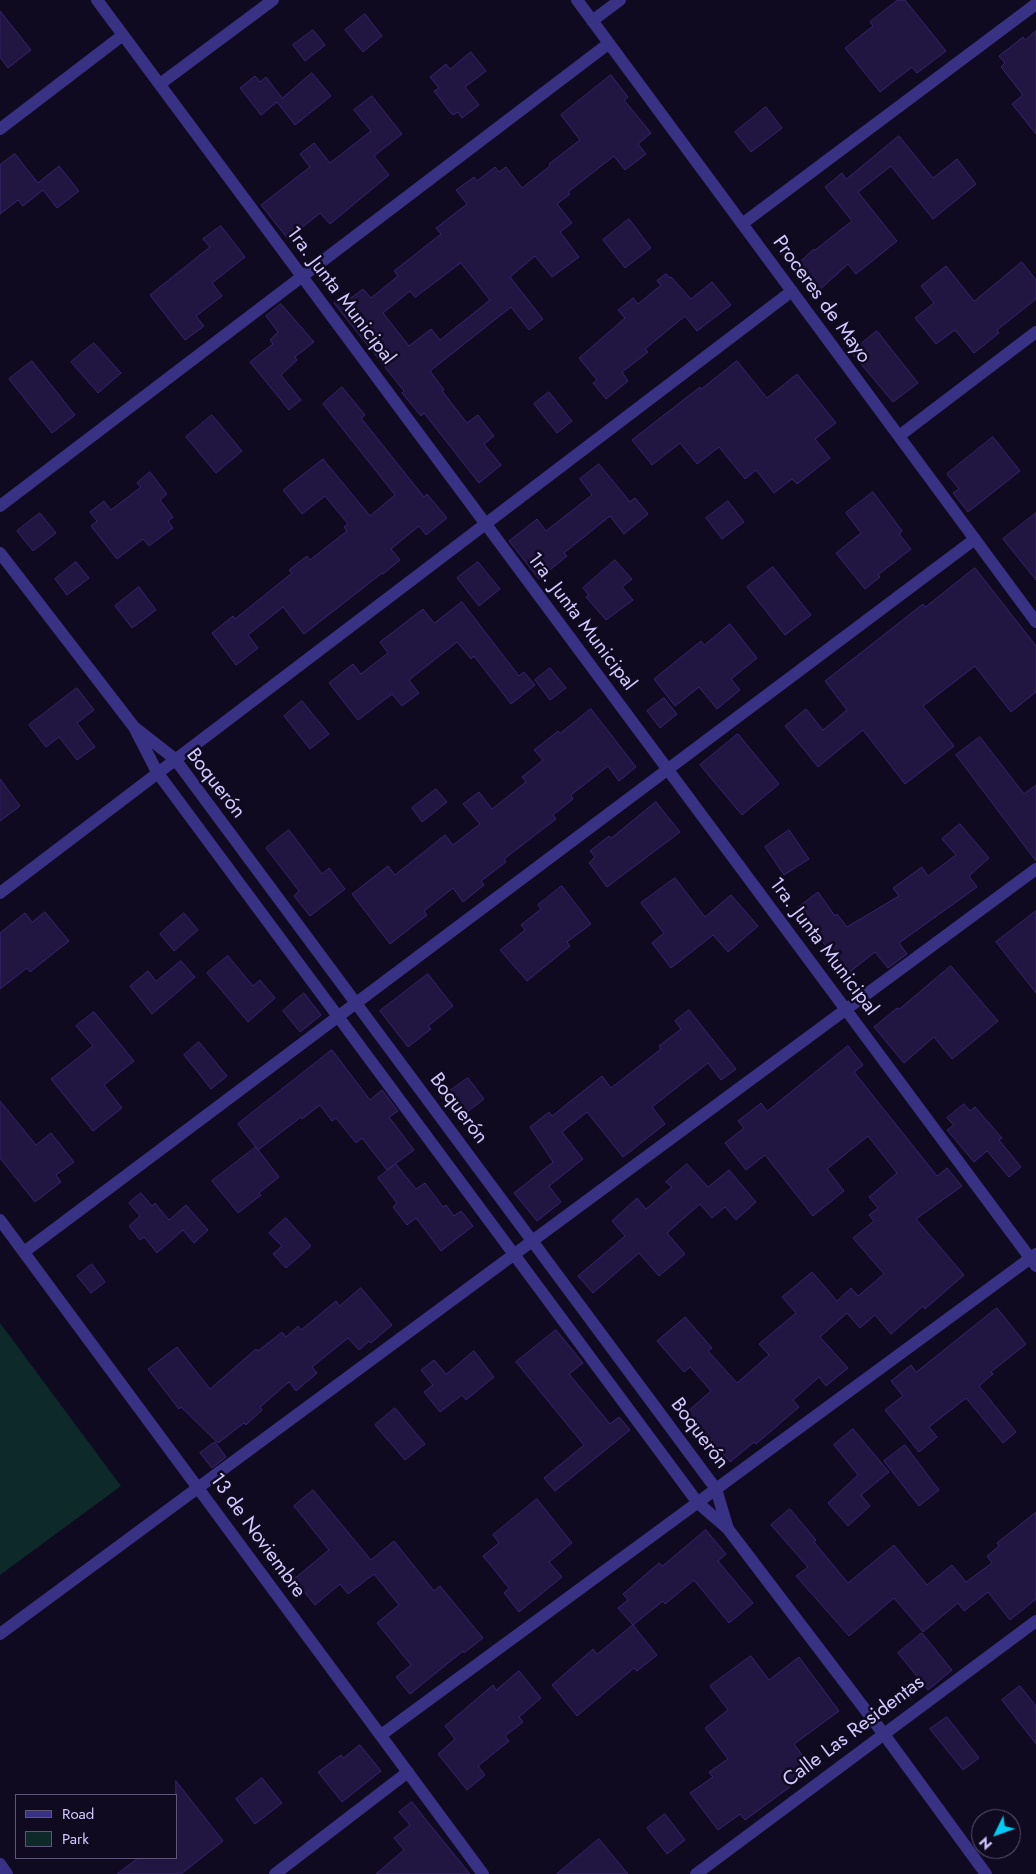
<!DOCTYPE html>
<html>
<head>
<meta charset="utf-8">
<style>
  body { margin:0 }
  #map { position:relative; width:1036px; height:1874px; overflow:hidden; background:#0f0a1f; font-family:Jost,sans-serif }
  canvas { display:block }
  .legend { position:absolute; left:15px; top:1794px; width:162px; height:65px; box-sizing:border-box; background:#0f0a1f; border:1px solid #5d5679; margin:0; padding:6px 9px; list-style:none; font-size:15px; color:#d2c9ff }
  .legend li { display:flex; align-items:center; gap:10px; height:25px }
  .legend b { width:25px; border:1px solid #5d5679 }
  .north { position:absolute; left:971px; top:1809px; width:50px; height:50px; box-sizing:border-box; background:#0f0a1f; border:1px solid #5d5679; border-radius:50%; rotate:228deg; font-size:14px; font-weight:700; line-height:20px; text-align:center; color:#d2c9ff }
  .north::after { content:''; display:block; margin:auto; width:18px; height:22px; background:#00ccf4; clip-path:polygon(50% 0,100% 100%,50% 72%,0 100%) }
</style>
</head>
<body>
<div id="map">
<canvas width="1036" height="1874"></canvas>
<ul class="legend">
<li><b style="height:6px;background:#393183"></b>Road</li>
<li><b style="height:14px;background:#0d292a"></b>Park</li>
</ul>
<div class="north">N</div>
</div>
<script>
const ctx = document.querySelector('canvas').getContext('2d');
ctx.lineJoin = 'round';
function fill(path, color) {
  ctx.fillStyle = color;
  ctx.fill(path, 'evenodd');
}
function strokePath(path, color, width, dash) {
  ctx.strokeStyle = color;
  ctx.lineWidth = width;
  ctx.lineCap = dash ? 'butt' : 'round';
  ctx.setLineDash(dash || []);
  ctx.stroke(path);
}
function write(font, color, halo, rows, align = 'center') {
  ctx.font = font + ' Jost,sans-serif';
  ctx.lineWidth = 5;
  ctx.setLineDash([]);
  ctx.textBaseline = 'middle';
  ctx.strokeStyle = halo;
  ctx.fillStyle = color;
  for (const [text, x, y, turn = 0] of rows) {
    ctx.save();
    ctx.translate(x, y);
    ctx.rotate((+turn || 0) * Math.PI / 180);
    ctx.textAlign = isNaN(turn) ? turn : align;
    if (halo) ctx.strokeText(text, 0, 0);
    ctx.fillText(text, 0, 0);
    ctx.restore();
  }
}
fill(new Path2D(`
  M0,1323L121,1486L0,1575Z`), '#0d292a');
const building = new Path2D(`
  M898,0H905L946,51L917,73L912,67L880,92L845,48L873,26L870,22Z
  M0,11L31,50L8,68L0,57Z
  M365,14L382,36L363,52L345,30Z
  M313,30L325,45L305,61L293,45Z
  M1036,31V134L1012,104L1023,95L1001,67L1005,63L999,56L1023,37L1025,40Z
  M471,52L486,71L465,87L479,105L462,118L458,112L453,115L449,111L434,91L439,88L430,77L446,64L450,69Z
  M312,73L331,96L295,125L277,102L261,115L240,88L255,76L260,82L266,77L282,98Z
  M611,75L628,97L624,100L651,133L638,144L646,154L625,170L614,156L568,192L570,194L557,204L572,223L560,232L579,257L552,277L535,256L510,277L543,319L529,330L511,307L430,371L444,390L442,391L467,423L478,415L494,436L484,444L501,465L479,483L424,413L421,416L402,393L404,391L334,303L346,292L351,298L363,289L371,298L398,276L394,271L441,234L436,228L467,204L456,190L474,177L477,181L495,167L499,172L506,167L522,188L550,166L549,164L580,140L561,115ZM461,263L490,300L440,340L431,329L409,346L383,313L410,291L415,297Z
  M372,96L402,134L374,156L389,175L330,224L320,213L288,239L261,205L310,167L300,154L314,143L330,163L371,131L354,110Z
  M766,107L782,128L751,152L735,132Z
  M899,136L933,178L957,159L976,184L933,219L891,166L858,192L897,241L856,274L848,264L814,295L793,268L814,249L815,250L852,221L825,187L842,173L846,179Z
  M15,154L38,183L59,166L79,191L57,208L43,190L23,206L18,200L0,214V165Z
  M629,219L651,248L625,268L603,240Z
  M221,226L245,257L212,283L222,296L196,316L204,326L185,340L150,295L210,247L203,239Z
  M1022,262L1036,280V299L997,330L999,333L974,353L955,330L936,344L915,318L934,303L921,286L946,266L974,301Z
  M666,274L670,278L671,277L691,299L712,282L731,305L697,331L685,316L645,349L648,352L622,372L628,381L606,399L593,383L597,380L579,358L625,318L618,310L633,298L638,304L661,285L657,281Z
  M281,304L314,342L295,357L297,360L281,375L301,400L289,410L250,362L273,344L270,340L278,332L266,316Z
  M877,331L918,383L893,402L851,352Z
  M94,343L121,373L98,393L71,362Z
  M32,361L75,415L52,433L9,379Z
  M737,361L767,398L797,374L836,423L815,439L830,458L797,484L792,479L774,493L756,470L745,479L719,447L697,464L680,443L652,465L632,440L700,387L701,389Z
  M342,387L365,415L361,418L424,497L427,494L447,518L426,535L419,526L391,549L400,560L383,574L382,573L304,634L283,607L248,635L258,648L236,665L212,633L233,616L235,619L292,573L289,570L307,556L310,560L347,531L344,527L348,524L325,496L302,514L283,490L323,459L370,516L395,495L323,404Z
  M549,392L572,421L557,433L534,404Z
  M212,415L242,451L216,473L186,437Z
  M993,437L1020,471L968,512L953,493L959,489L947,474Z
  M599,464L630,502L635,498L648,514L624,534L610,516L564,553L567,556L539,579L509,541L537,519L546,531L592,495L580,479Z
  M150,472L167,494L160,500L173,517L168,521L173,528L149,546L143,539L117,559L91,526L97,521L90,512L104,501L111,510L141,487L137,483Z
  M873,492L902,531L899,534L911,549L878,575L880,577L865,589L836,553L861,533L846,513Z
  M728,501L744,522L722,539L706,518Z
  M40,513L56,533L33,551L17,531Z
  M1036,513V580L1003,539Z
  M615,560L632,579L622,587L633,600L606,620L586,597L589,595L583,588Z
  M76,562L89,578L67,595L55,579Z
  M478,562L500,589L479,606L457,578Z
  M773,567L811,615L785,635L747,587Z
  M975,568L1036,646V692L1011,712L975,666L923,706L954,746L905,784L863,730L818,767L785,726L806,709L823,730L847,710L825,681L923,604L925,607Z
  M139,587L156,610L132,628L115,606Z
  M462,602L519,676L524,672L535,685L511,704L474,656L471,659L457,642L409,680L419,693L402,706L392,694L358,720L329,683L353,664L361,674L388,653L380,642L423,609L434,623Z
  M730,624L757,658L731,679L740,690L717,709L699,687L675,706L654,679L701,641L704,645Z
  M550,668L566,688L550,700L535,680Z
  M77,688L94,710L77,723L95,747L77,760L59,737L46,747L29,725Z
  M664,698L677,714L660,728L647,711Z
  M302,701L329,734L310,749L284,716Z
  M591,709L636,767L619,781L608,766L571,795L573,799L553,815L556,819L504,859L506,862L481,881L484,885L463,902L453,888L424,911L427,915L390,944L352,894L388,866L395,875L445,835L453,845L480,824L463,804L479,792L492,809L526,782L522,777L543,760L534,750L558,731L560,733Z
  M738,734L779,784L742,815L700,765Z
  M980,737L1024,794L1036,785V861L956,755Z
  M0,779L20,806L0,821Z
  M436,789L447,802L422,822L412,808Z
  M656,802L680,832L607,887L589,863L595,857L590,851L609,836L611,838Z
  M960,824L989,858L969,876L977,887L899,943L907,954L888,968L875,952L847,974L797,908L818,892L835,916L837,914L847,927L899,896L893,888L922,867L928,876L956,855L942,839Z
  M289,830L322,874L329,868L345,889L310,916L294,896L299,891L266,848Z
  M789,830L809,859L784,875L765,847Z
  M675,878L705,917L731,895L758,926L728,952L713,935L671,968L652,943L664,933L641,903Z
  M562,886L591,924L567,942L570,946L527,981L500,950L525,930L521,925L541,909L538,905Z
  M1036,911V993L996,942Z
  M45,912L69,941L30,972L27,968L0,989V933L25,913L32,922Z
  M184,913L198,930L174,951L160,934Z
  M228,956L253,986L260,980L275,998L248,1022L207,973Z
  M181,961L195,977L152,1014L130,986L148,971L156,981Z
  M951,966L998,1021L952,1059L934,1037L904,1063L874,1027L897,1008L899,1009Z
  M428,974L453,1006L428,1026L431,1029L408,1047L380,1011Z
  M304,993L321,1015L300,1032L283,1011Z
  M689,1010L736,1069L721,1080L708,1063L652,1107L665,1124L623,1157L587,1112L562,1132L583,1159L549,1186L561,1202L537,1221L514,1193L553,1162L530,1127L549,1112L552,1116L602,1076L611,1088L661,1049L659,1046L681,1029L675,1021Z
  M94,1012L134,1061L104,1085L122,1108L93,1131L51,1079L93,1046L76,1026Z
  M199,1042L227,1076L211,1089L184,1055Z
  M848,1046L863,1065L854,1072L937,1176L947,1168L962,1186L916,1219L964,1275L925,1309L923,1306L891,1334L875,1315L860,1328L847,1313L820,1337L848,1368L826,1386L819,1377L793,1400L799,1407L756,1444L754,1442L730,1462L687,1412L711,1391L690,1367L684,1372L657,1341L685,1317L712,1348L708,1351L737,1383L769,1355L759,1344L796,1313L782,1297L812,1272L837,1301L851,1288L858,1296L884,1274L853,1238L874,1221L869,1215L878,1208L869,1197L897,1173L868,1136L827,1169L844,1191L813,1216L765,1155L746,1170L725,1143L744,1128L738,1121L761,1103L767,1111Z
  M332,1050L370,1100L382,1090L398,1111L389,1117L414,1150L387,1170L362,1138L356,1143L336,1118L332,1121L320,1105L302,1119L301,1117L258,1150L238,1124Z
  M468,1078L484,1099L458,1119L441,1097Z
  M0,1101L36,1145L51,1133L74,1162L56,1175L61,1182L35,1202L0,1158Z
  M964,1104L970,1111L975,1107L1002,1138L999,1140L1021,1167L1009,1177L987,1151L974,1162L947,1130L954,1125L947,1118Z
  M256,1147L279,1177L259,1193L261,1195L238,1213L212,1181Z
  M396,1164L416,1189L425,1183L443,1207L446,1205L454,1216L461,1211L473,1226L441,1251L416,1218L407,1225L393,1207L397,1203L378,1178Z
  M687,1164L708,1187L729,1170L756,1202L736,1220L725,1207L712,1218L700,1204L667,1233L685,1254L659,1276L639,1253L593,1293L578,1276L625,1236L612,1221L637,1198L646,1209L672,1187L666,1182Z
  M141,1193L152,1206L155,1203L169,1220L186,1205L208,1230L194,1243L183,1230L157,1253L144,1237L140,1240L129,1226L140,1216L129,1203Z
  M286,1218L311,1246L286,1268L273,1254L282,1246L269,1233Z
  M92,1264L105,1282L91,1293L77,1276Z
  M361,1288L392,1325L371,1343L369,1341L359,1350L348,1338L312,1367L317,1373L296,1391L289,1382L260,1407L262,1410L246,1425L244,1423L218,1443L181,1407L179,1409L148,1369L177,1347L210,1389L256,1349L258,1351L282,1332L286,1337L298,1326L301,1330L336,1301L339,1306Z
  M997,1308L1026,1344L991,1372L993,1374L979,1386L1016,1432L1003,1443L966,1398L929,1427L937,1437L919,1452L885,1410L903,1396L891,1381L911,1365L916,1372Z
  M556,1330L583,1363L569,1374L610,1424L619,1417L630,1430L555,1491L544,1478L584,1445L516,1362Z
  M474,1351L494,1377L466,1400L462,1395L440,1412L424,1392L433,1385L421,1370L434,1360L446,1374Z
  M395,1408L425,1444L405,1460L375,1425Z
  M853,1429L889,1472L861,1495L870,1506L848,1526L828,1503L858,1475L834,1445Z
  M215,1442L226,1457L212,1468L200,1453Z
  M905,1445L939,1490L919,1506L884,1461Z
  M313,1490L371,1560L394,1541L434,1591L440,1586L483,1638L464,1653L463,1651L410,1694L396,1677L411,1665L377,1623L399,1605L374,1574L348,1594L340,1584L315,1605L294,1579L329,1550L294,1506Z
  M537,1499L572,1543L549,1562L562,1577L519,1612L504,1593L509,1588L483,1556L499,1543L493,1535Z
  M790,1509L816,1540L814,1542L848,1583L894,1545L927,1585L952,1565L966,1582L992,1563L987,1556L999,1546L997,1543L1036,1512V1599L1010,1620L988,1592L964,1611L958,1603L923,1632L894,1598L849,1636L796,1576L808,1567L771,1525Z
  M706,1530L726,1554L718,1561L753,1603L729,1623L694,1580L665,1604L663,1601L633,1625L618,1608L628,1600L623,1594L659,1563L662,1566Z
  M633,1625L657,1655L637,1671L634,1668L577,1716L552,1685L593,1649L597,1654Z
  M922,1633L952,1670L928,1690L898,1653Z
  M751,1656L769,1680L799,1657L839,1711L794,1744L813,1770L745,1820L740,1814L718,1830L690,1793L713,1777L709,1772L728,1759L705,1728L728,1710L710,1686Z
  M519,1671L541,1698L519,1717L523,1722L505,1736L509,1741L478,1766L485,1775L467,1790L438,1754L455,1739L445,1726L493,1685L496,1690Z
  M1020,1686L1036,1706V1744L1002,1700Z
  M947,1717L979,1758L963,1770L930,1729Z
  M360,1745L381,1771L342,1802L318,1772L341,1755L343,1758Z
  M262,1778L282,1803L255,1824L236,1799Z
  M176,1781L223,1841L181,1874H117L138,1858H176Z
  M412,1802L431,1826L470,1874H376L404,1850L394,1838L410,1825L399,1812Z
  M665,1814L685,1840L667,1854L647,1828Z
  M599,1839L628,1874H557Z`);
fill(building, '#211542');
strokePath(building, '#382470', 1);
strokePath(new Path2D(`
  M97,0L1036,1266
  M577,0L1036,622
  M592,21L620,0
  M160,84L273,0
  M0,129L123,35
  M742,224L1036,4
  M899,436L1036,332
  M0,506L608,44
  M0,553L134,727
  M0,893L792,291
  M0,1220L483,1874
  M24,1252L975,539
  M728,1529L716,1489L175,759L134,727L157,772L698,1503L728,1529L883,1733L986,1874
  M0,1634L1036,869
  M381,1735L1036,1254
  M0,1864L7,1874
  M275,1874L408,1772
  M696,1874L1036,1621`), '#393183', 12);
write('20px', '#d2c9ff', '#0f0a1f', [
  ["1ra. Junta Municipal",340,296,53],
  ["Proceres de Mayo",821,300,54],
  ["1ra. Junta Municipal",581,622,53],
  ["Boquerón",215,784,52],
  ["1ra. Junta Municipal",823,947,53],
  ["Boquerón",458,1109,53],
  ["Boquerón",699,1434,53],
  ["13 de Noviembre",257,1536,54],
  ["Calle Las Residentas",854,1732,-37]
]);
</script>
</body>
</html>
